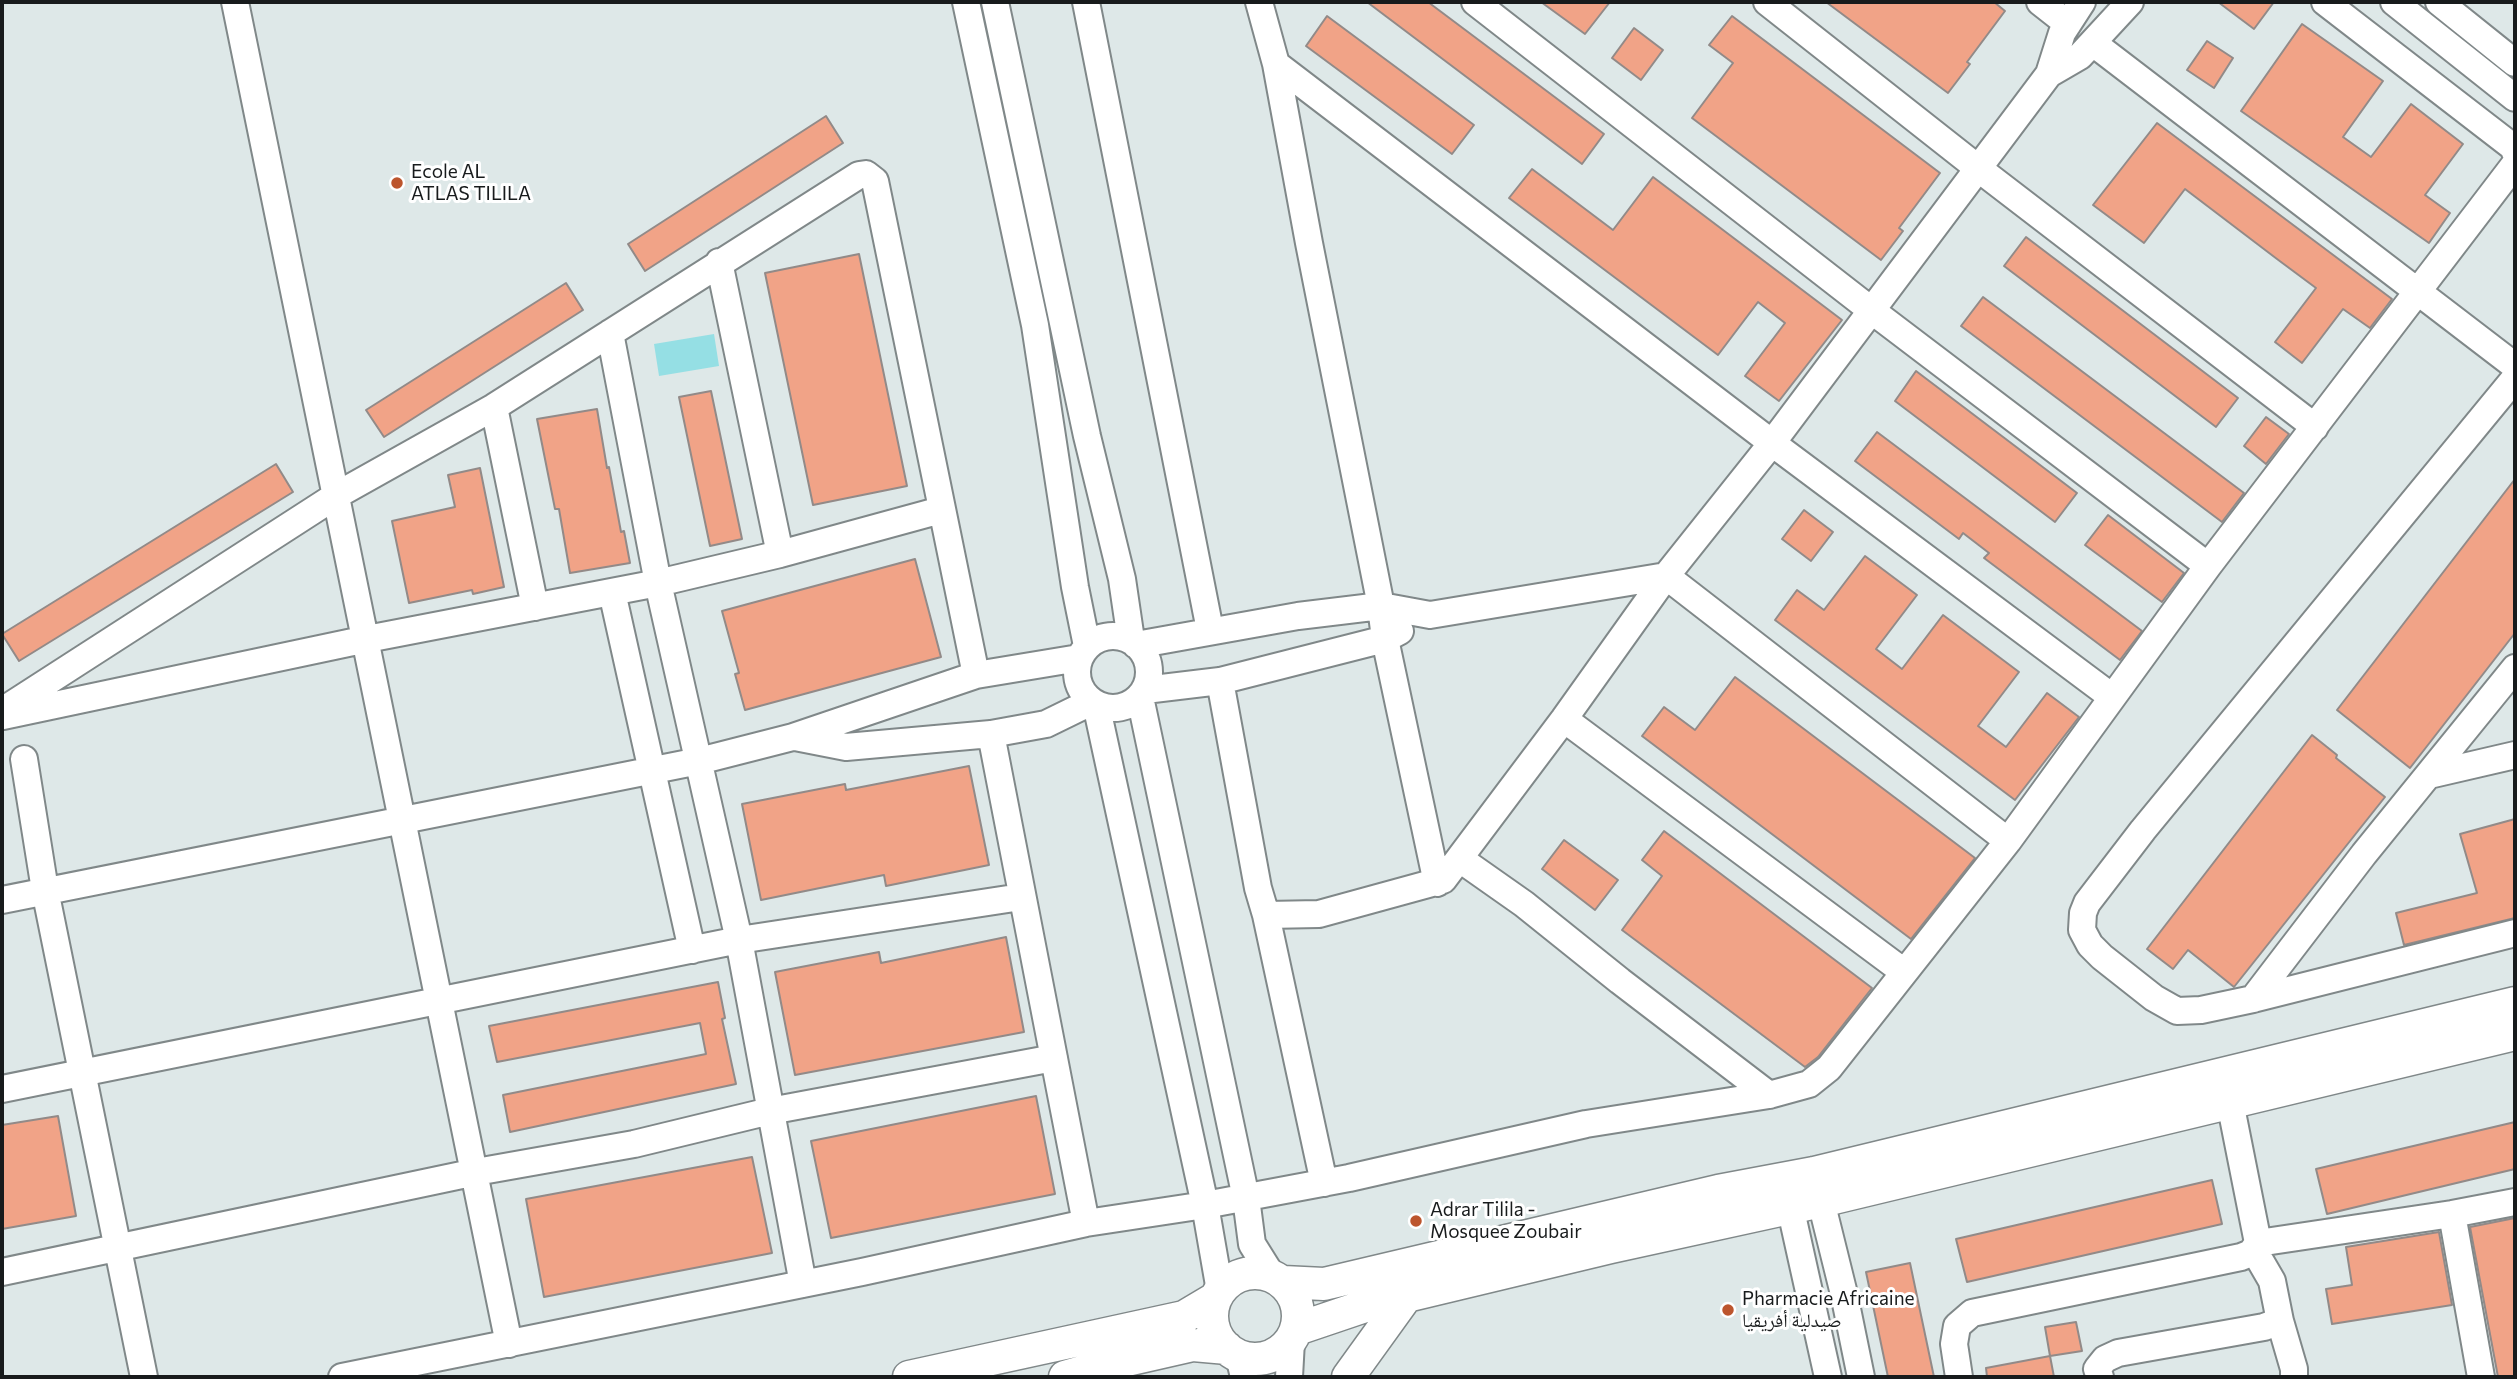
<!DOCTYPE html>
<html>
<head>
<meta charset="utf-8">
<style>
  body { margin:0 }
  #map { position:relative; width:2517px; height:1379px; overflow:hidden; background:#dee8e8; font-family:Commissioner,sans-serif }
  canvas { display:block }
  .frame { position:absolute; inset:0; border:4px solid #181b1c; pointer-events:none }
</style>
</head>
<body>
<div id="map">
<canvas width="2517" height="1379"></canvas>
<div class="frame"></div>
</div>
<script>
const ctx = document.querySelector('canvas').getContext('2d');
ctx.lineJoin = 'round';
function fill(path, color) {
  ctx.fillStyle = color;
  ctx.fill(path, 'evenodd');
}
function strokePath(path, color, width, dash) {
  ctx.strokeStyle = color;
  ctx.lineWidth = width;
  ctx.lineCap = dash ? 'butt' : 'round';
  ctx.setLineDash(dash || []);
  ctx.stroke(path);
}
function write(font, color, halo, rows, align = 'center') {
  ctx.font = font + ' Commissioner,"Noto Naskh Arabic",sans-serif';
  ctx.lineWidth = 6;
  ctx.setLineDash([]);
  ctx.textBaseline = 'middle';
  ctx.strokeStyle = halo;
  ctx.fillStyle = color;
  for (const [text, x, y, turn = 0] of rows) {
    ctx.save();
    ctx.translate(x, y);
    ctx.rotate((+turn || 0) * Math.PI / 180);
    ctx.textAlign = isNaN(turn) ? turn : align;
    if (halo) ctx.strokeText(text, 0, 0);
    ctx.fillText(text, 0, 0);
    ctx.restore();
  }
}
fill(new Path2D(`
  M714,334L719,366L659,376L654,344Z`), '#95dfe4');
const building = new Path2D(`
  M1367,2H1428L1604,134L1582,164Z
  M1541,2H1610L1585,34Z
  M1826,2H1994L2005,11L1967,62L1970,64L1948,93Z
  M2218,2H2274L2254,29Z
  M1327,16L1474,125L1452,154L1306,46Z
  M1732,16L1940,173L1899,228L1903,231L1881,260L1692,118L1733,63L1709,45Z
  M2302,24L2383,81L2343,137L2371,157L2411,104L2463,144L2425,195L2450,213L2429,243L2241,111Z
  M1634,28L1663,50L1641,80L1612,58Z
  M2207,41L2233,58L2214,88L2187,70Z
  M826,116L843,143L645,271L628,244Z
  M2157,123L2392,299L2370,328L2343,309L2302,363L2275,342L2316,288L2277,259L2185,189L2144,243L2093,205Z
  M1532,169L1613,230L1653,177L1842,320L1779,401L1745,376L1785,323L1758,302L1718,355L1509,198Z
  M2026,237L2238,398L2216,427L2004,266Z
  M859,254L907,486L813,505L765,273Z
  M566,283L583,310L384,437L366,410Z
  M1983,297L2244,493L2222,522L1961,326Z
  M1916,371L2077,493L2055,522L1895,401Z
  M711,391L742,539L710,546L679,397Z
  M597,409L607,468L609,467L621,532L624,531L630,563L570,573L559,509H555L537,419Z
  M2266,417L2289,434L2266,464L2244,446Z
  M1877,432L2142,631L2120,660L1984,558L1989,553L1963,533L1959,539L1855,461Z
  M276,464L293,492L19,661L2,634Z
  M480,468L504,587L473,594L472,590L409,603L392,521L455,507L448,475Z
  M2515,479V633L2410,768L2337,710Z
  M1804,510L1833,532L1811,561L1782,539Z
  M2108,515L2184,573L2162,602L2085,545Z
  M1865,556L1917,595L1876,649L1902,669L1943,615L2019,672L1978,726L2006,747L2047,693L2079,717L2015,800L1775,620L1797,590L1824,610Z
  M915,559L941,657L745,710L735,674L739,673L722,611Z
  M1735,677L1975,858L1911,939L1642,736L1664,707L1695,730Z
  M2312,735L2337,755L2336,758L2385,797L2234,987L2188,950L2173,969L2147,949Z
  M969,766L989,865L886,886L884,875L761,900L742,804L845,784L846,790Z
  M2515,819V918L2404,945L2396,913L2477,893L2460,834Z
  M1664,831L1872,988L1818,1057L1805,1067L1622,930L1662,876L1642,860Z
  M1564,840L1618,880L1595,910L1542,869Z
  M1006,937L1024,1032L795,1075L775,972L879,952L881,963Z
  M718,982L725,1018L722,1019L736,1084L510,1132L503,1095L706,1054L700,1023L497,1062L489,1026Z
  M1036,1096L1055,1194L831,1238L811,1141Z
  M58,1116L76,1216L2,1229V1125Z
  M2515,1122V1169L2327,1214L2316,1169Z
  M752,1157L772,1253L544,1297L526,1199Z
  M2212,1180L2222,1224L1967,1282L1956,1239Z
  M2515,1218V1377H2498L2470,1227Z
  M2439,1232L2452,1305L2332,1324L2326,1289L2352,1285L2346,1247Z
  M1910,1263L1934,1377H1888L1866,1272Z
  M2076,1322L2082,1351L2050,1356L2045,1327Z
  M2050,1356L2054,1377H1987L1986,1368Z`);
fill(building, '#f1a387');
strokePath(building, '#928a88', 2);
const minor = new Path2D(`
  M235,2L509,1344
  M966,2L1035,325L1075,587L1087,646
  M995,2L1087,436L1122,579L1131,640
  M1086,2L1210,630
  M1259,2L1276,64L1309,243L1381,606L1385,639L1437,883
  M1475,2L1871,310L2208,566
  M1767,2L1979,169L2315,427
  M2040,2L2068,24
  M2325,2L2513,147L2515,152
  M2394,2L2515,98
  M2439,2L2515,63
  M2093,43L2515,366
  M1276,64L1772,443L2112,697
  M2049,74L2080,56L2130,2
  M719,262L780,554
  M610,333L658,583L739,940L803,1284
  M2515,378L2143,830L2087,903L2083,913L2082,930L2090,945L2102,957L2154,998L2177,1011L2201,1010L2253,999L2515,933
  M494,407L535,607
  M612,592L692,950
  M1077 672a36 36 0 1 1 72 0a36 36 0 1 1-72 0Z
  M1136,645L1298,616L1381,606L1430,615L1666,576L2008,841
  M1220,681L1258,888L1266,915L1319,914L1443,880L1564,719L1666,576L1772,443L2049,74L2062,33L2082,2
  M1145,690L1220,681L1385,639L1400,631
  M1140,697L1246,1198L1252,1244L1272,1276
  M1096,704L1205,1205L1220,1291
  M2,711L337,495L494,407L859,175L866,174L875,181L976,675
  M3,716L367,639L658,583L780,554L941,510
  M1564,719L1904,972
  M991,734L1086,1223
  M795,737L846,747L991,734L1046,724L1091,702
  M24,759L45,890L144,1377
  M2429,775L2515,755
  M1460,859L1524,904L1620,981L1769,1095
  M2,900L699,761L793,737L976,675L1079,658
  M1266,915L1324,1183
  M2253,999L2364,854L2515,668
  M2225,1085L2230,1102L2258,1243L2452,1214L2515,1202
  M2,1089L739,940L1021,897
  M1816,1181L1844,1294L1861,1377
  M1786,1188L1828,1377
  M2452,1214L2481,1377
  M2254,1250L2272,1281L2280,1321L2294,1369V1377
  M2,1272L476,1172L634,1144L770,1111L1054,1058
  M1239,1356L1244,1377
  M342,1377L862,1272L1086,1223L1205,1205L1349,1178L1586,1124L1769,1095L1809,1084L1829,1068L2008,841L2208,566L2515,164
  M1289,1377L1291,1341
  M1959,1377L1954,1344L1957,1326L1972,1313L2241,1257L2251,1253L2258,1243
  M2100,1377L2097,1369L2105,1359L2118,1353L2264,1327L2280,1321`);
const major = new Path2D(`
  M1212 1316a43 43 0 1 1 86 0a43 43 0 1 1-86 0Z
  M1283,1282L1324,1284L1718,1191L1814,1173L2515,1003
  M1297,1329L1365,1306L1611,1247L1821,1201L2515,1034
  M909,1377L1184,1317L1216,1298
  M1065,1377L1114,1363L1193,1345L1227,1348
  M1348,1377L1405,1298`);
strokePath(minor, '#808889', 30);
strokePath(major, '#808889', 35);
strokePath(minor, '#fff', 26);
strokePath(major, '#fff', 32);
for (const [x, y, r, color] of [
  [397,183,7,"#bc552d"],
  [1416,1221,7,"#bc552d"],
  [1728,1310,7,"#bc552d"]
]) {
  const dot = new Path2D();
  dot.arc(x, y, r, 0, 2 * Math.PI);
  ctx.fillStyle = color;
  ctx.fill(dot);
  strokePath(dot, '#fff', 2.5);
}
write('19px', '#181b1c', '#fff', [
  ["Ecole AL",411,172],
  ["ATLAS TILILA",411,194],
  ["Adrar Tilila -",1430,1210],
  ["Mosquee Zoubair",1430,1232],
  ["Pharmacie Africaine",1742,1299],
  ["صيدلية أفريقيا",1742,1321]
], 'left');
</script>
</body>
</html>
